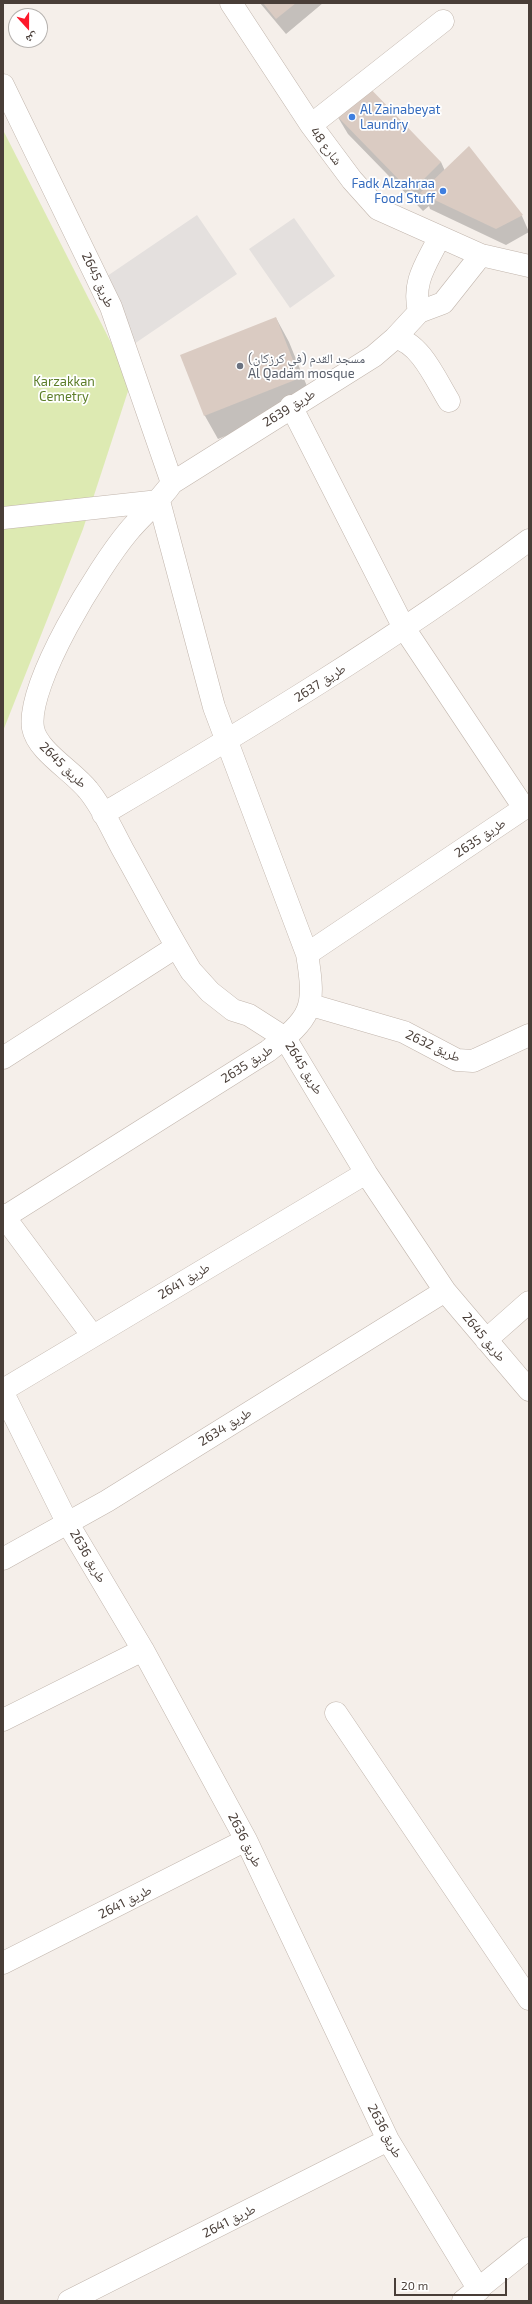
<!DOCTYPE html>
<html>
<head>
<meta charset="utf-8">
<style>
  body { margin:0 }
  #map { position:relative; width:532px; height:2304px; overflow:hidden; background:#f5efea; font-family:"Exo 2","Noto Naskh Arabic",sans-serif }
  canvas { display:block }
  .frame { position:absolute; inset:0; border:4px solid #493e38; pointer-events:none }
  .north { position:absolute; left:8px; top:8px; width:40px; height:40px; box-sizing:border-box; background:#fff; border:1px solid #b6b2af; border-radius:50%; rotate:159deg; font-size:11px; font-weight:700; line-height:16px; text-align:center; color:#493e38 }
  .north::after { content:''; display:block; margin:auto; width:14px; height:18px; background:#fe182b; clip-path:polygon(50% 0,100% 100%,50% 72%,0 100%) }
  .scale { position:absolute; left:394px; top:2278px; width:113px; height:18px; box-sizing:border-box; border:2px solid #493e38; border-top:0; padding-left:5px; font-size:12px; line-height:14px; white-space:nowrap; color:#493e38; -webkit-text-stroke:3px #fff; paint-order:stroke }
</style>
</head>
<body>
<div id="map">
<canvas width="532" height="2304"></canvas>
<div class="frame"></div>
<div class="north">ش</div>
<div class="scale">20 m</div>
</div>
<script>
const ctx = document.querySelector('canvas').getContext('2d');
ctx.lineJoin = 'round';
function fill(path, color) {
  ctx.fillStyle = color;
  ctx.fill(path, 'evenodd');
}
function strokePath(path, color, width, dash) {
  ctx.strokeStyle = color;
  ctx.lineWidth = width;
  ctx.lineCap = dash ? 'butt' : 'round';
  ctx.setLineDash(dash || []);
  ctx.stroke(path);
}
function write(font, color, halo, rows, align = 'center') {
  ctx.font = font + ' "Exo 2","Noto Naskh Arabic",sans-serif';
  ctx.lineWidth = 3.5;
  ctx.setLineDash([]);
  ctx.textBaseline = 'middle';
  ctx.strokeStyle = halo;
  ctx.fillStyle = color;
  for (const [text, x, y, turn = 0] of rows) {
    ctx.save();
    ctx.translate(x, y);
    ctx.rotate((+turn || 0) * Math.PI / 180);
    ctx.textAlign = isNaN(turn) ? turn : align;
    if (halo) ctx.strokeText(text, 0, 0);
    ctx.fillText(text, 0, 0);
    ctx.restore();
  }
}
fill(new Path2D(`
  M3,130L131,382L83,529L3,731Z`), '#ddeab2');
fill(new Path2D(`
  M197,215L237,274L134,344L94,285Z
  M294,218L335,276L290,308L249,249Z`), '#e4e0de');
fill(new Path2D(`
  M260,3H323L286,34Z
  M336,114L441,162L445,171L469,148L522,216L529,232L506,245L430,209L429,206L423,211L348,134Z
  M276,318L289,342L313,401L218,439L205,416L181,356Z`), '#0003');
fill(new Path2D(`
  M263,3H296L276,19Z
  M366,84L441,162L411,192L335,114Z
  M469,146L523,215L496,229L420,193Z
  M276,317L300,378L204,416L180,355Z`), '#dacbc2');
const minor = new Path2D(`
  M231,3L311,125L352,180L378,209L481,255L529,266
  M3,85L111,307L172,483
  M311,125L443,21
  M481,255L443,303L419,312L395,338L374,356L172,483C159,502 142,515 128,532C99,567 26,684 33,728C37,751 73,771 88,790C103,808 112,830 123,850C146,891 167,932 191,971L210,992L233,1010L249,1015L285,1038L366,1173L445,1291L529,1390
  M419,312C412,281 426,265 439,238
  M395,338C420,342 436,380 449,401
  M291,406L404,628L524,808
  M3,518L159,501
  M103,814C249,728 393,641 529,540
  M307,954L529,805
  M311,1005L404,1032L457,1060L473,1061L529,1035
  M3,1058L176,947
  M3,1215L92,1335
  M3,1218L268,1051C312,1017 316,1009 307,954L214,707L159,501
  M486,1340L529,1302
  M3,1390L366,1173
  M3,1393L67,1522L143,1650L246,1840L388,2140L479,2290
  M3,1559L107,1501L445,1291
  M336,1713L529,1999
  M3,1720L143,1650
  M3,1963L246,1840
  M69,2301L388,2140
  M463,2301L529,2248`);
strokePath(minor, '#c1b5ac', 23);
strokePath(minor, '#fff', 22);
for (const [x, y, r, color] of [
  [352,117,4,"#3f7fe0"],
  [443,191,4,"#3f7fe0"],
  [240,366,4,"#6b7280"]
]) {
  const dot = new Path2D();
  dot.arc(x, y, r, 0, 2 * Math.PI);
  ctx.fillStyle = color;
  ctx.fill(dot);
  strokePath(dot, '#fff', 1.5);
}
write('13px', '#366cbe', '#fff', [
  ["Al Zainabeyat",360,110],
  ["Laundry",360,125],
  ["Fadk Alzahraa",435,184,"right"],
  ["Food Stuff",435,199,"right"]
], 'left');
write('13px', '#493e38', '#fff', [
  ["شارع 48",326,146,53],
  ["طريق 2645",98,280,65],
  ["طريق 2639",289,408,-32],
  ["طريق 2637",320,683,-33],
  ["طريق 2645",63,765,44],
  ["طريق 2635",480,838,-34],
  ["طريق 2632",433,1046,25],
  ["طريق 2635",247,1064,-33],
  ["طريق 2645",304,1068,58],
  ["طريق 2641",184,1281,-31],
  ["طريق 2645",484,1337,50],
  ["طريق 2634",225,1427,-32],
  ["طريق 2636",88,1556,60],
  ["طريق 2636",245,1840,63],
  ["طريق 2641",125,1902,-27],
  ["طريق 2636",385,2131,62],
  ["طريق 2641",229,2221,-27]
]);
write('13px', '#5b616d', '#fff', [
  ["مسجد القدم (في كرزكان)",248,359],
  ["Al Qadam mosque",248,374]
], 'left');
write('13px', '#5c7d29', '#fff', [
  ["Karzakkan",64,382],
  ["Cemetry",64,397]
]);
</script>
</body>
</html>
